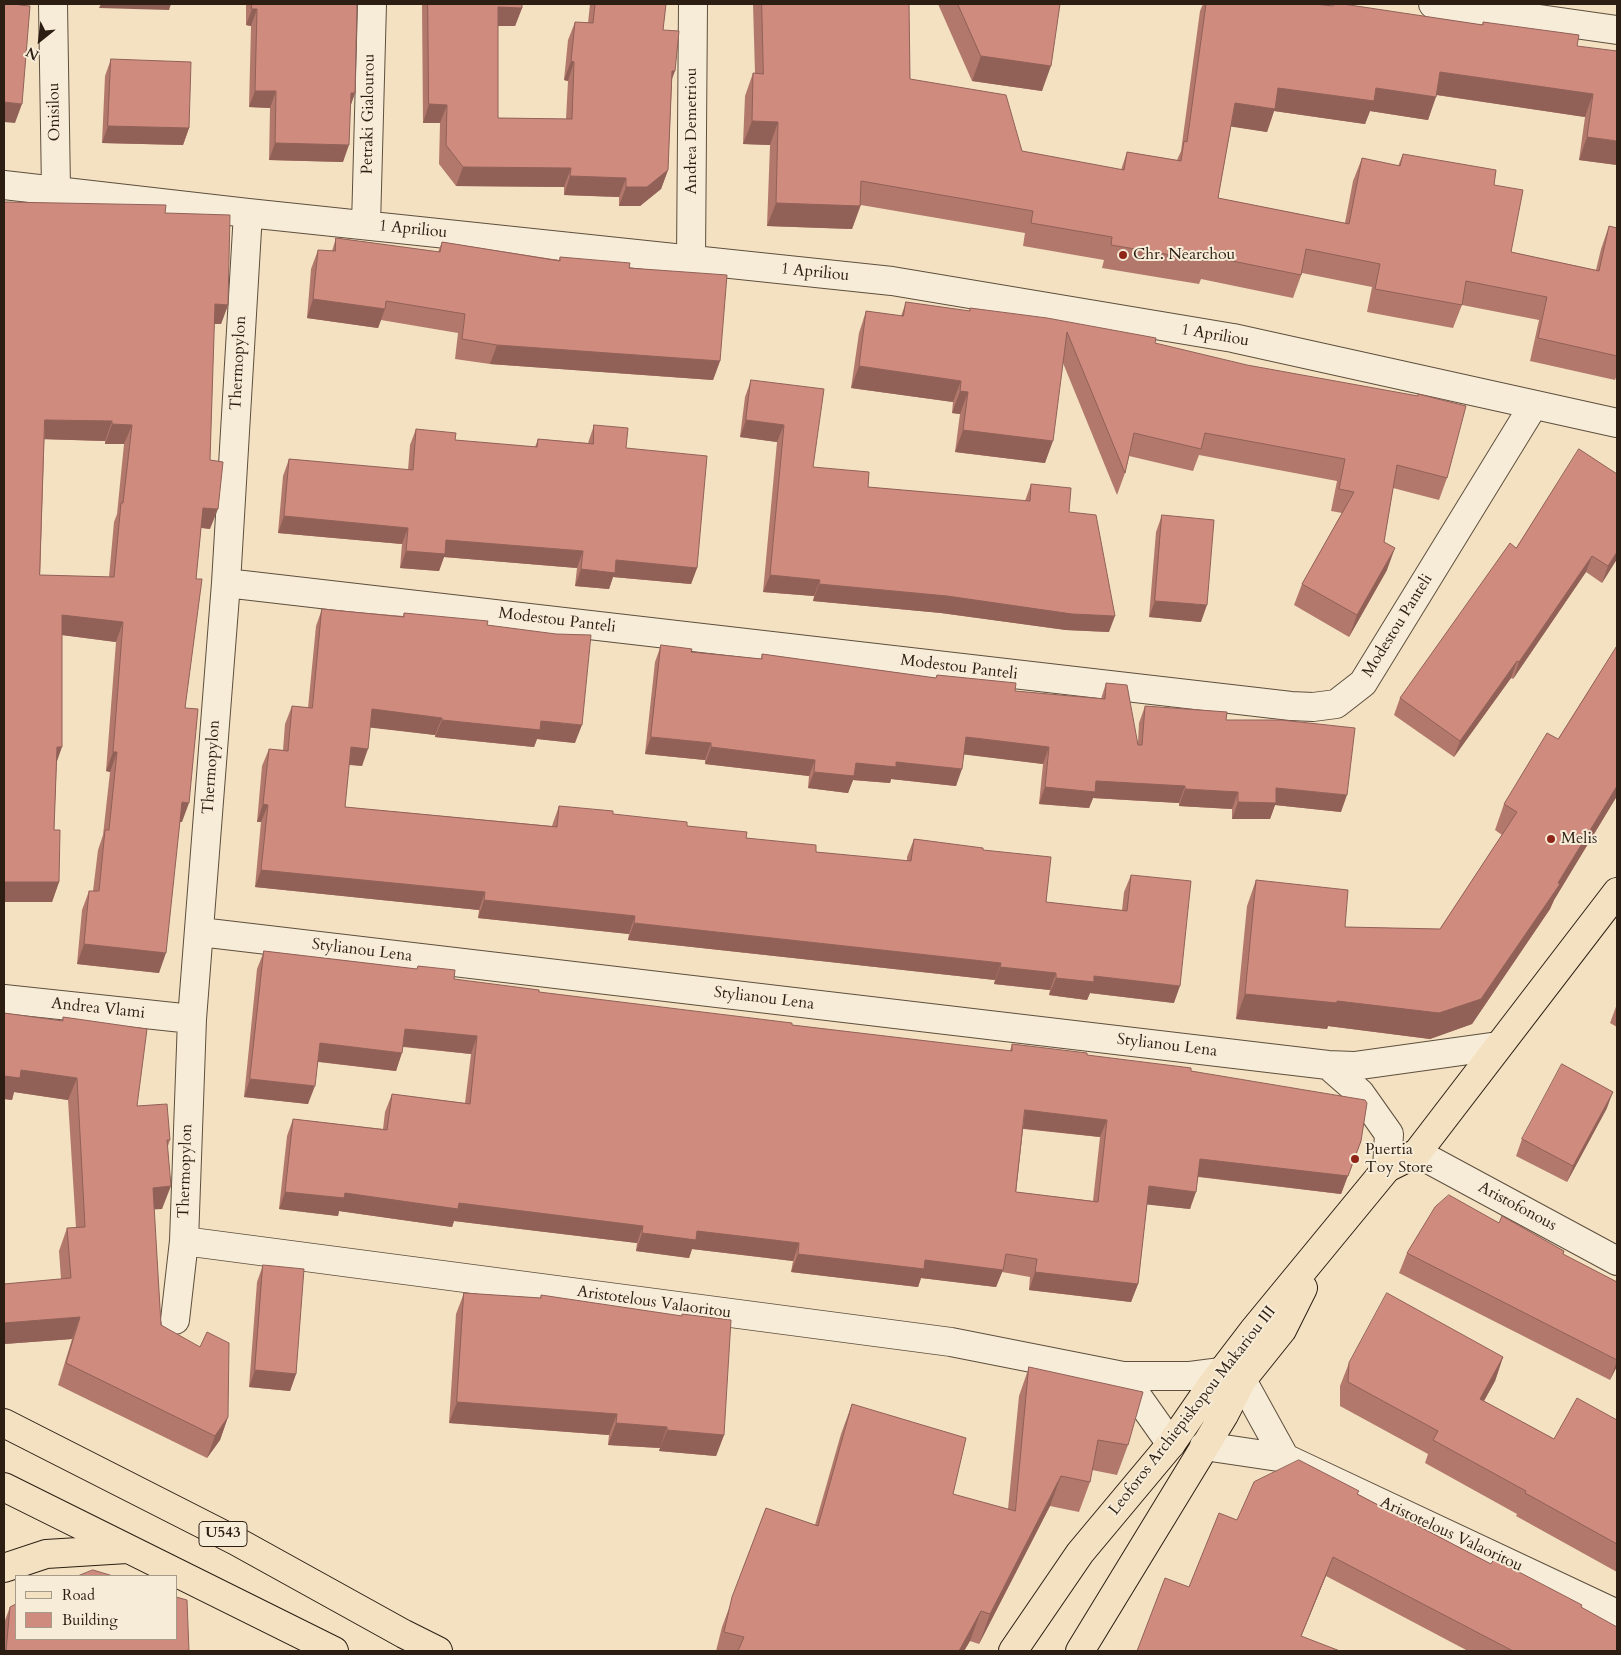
<!DOCTYPE html>
<html>
<head>
<meta charset="utf-8">
<style>
  body { margin:0 }
  #map { position:relative; width:1621px; height:1655px; overflow:hidden; background:#f3e1c1; font-family:Cardo,serif }
  canvas { display:block }
  .frame { position:absolute; inset:0; border:5px solid #2c1e13; pointer-events:none }
  .legend { position:absolute; left:15px; top:1575px; width:162px; height:65px; box-sizing:border-box; background:#f7ecd7; border:1px solid #a69a89; margin:0; padding:6px 9px; list-style:none; font-size:15px; color:#2c1e13 }
  .legend li { display:flex; align-items:center; gap:10px; height:25px }
  .legend b { width:25px; border:1px solid #a69a89 }
  .north { position:absolute; left:15px; top:15px; width:50px; height:50px; -webkit-text-stroke:4px #f7ecd7; paint-order:stroke; rotate:209deg; font-size:14px; font-weight:700; line-height:20px; text-align:center; color:#2c1e13 }
  .north::after { content:''; display:block; margin:auto; width:18px; height:22px; background:#2c1e13; clip-path:polygon(50% 0,100% 100%,50% 72%,0 100%) }
</style>
</head>
<body>
<div id="map">
<canvas width="1621" height="1655"></canvas>
<div class="frame"></div>
<ul class="legend">
<li><b style="height:6px;background:#f3e1c1"></b>Road</li>
<li><b style="height:14px;background:#cf8b7e"></b>Building</li>
</ul>
<div class="north">N</div>
</div>
<script>
const ctx = document.querySelector('canvas').getContext('2d');
ctx.lineJoin = 'round';
function strokePath(path, color, width, dash) {
  ctx.strokeStyle = color;
  ctx.lineWidth = width;
  ctx.lineCap = dash ? 'butt' : 'round';
  ctx.setLineDash(dash || []);
  ctx.stroke(path);
}
function fill(path, color) {
  ctx.fillStyle = color;
  ctx.fill(path, 'evenodd');
}
function write(font, color, halo, rows, align = 'center') {
  ctx.font = font + ' Cardo,serif';
  ctx.lineWidth = 4;
  ctx.setLineDash([]);
  ctx.textBaseline = 'middle';
  ctx.strokeStyle = halo;
  ctx.fillStyle = color;
  for (const [text, x, y, turn = 0] of rows) {
    ctx.save();
    ctx.translate(x, y);
    ctx.rotate((+turn || 0) * Math.PI / 180);
    ctx.textAlign = isNaN(turn) ? turn : align;
    if (halo) ctx.strokeText(text, 0, 0);
    ctx.fillText(text, 0, 0);
    ctx.restore();
  }
}
const minor = new Path2D(`
  M53,4L56,189
  M1433,4L1617,30
  M4,185L248,213L892,281L1233,338L1617,423
  M366,225L372,4
  M691,259L693,4
  M226,583L1291,706L1313,707L1336,704L1363,683L1533,406
  M200,932L1328,1065L1354,1066L1498,1046
  M4,999L192,1019
  M1328,1065L1360,1093L1389,1134L1387,1168
  M1417,1153L1617,1261
  M184,1241L951,1342L1123,1376H1190L1221,1372
  M175,1320L184,1241L192,1019L226,583L248,213
  M1123,1376L1171,1444
  M1242,1380L1285,1458
  M1204,1446L1285,1458L1617,1614`);
const major = new Path2D(`
  M4,1423L236,1541L404,1634L438,1651
  M4,1487L334,1651
  M4,1568L46,1554L127,1549
  M1013,1651L1080,1553L1171,1444L1211,1386L1253,1331L1387,1168L1417,1153L1617,892
  M1080,1651L1224,1415L1242,1380L1282,1330L1303,1288`);
strokePath(minor, '#5e4f3e', 30);
strokePath(major, '#2c1e13', 30);
strokePath(minor, '#f7ecd7', 28);
strokePath(major, '#f3e1c1', 28);
fill(new Path2D(`
  M246,4H357L355,93L350,107L343,162L269,160L270,108L249,107L251,26L246,25Z
  M422,4H522V8L515,26H498V118L566,119L568,81L564,80L568,40L575,22L588,23L590,4H666L663,30L672,81L668,170L661,189L640,206H619V197L564,195V187L456,186L439,164L440,123H423Z
  M753,4H909L910,79L1022,151L1121,170L1127,152L1177,160L1181,151L1200,11L1203,4H1315L1333,6V4L1482,25L1483,22L1577,46L1617,165L1579,160L1585,117L1436,95L1428,120L1370,111L1365,124L1274,111L1267,132L1231,126L1218,198L1345,223L1353,181L1362,158L1398,166L1403,154L1494,185L1511,252L1596,270L1601,249L1609,226L1617,228V375L1615,380L1530,361L1539,320L1462,305L1453,328L1367,312L1372,287L1302,273L1293,298L1201,279L1199,284L1102,268L1104,260L1023,246L1025,233L861,205L852,229L767,226L770,145L743,144L745,96L753,73H755Z
  M938,4H1060L1042,91L972,81Z
  M111,59L189,128L183,145L102,143L105,76Z
  M4,202L165,213L228,305L221,324H214L210,460V529L201,528L196,579L185,708L182,822H180L159,973L77,964L82,910L89,891H93L98,850L103,835L110,772L106,771L116,642L62,635L54,830L59,882L52,902ZM44,439L105,441V444H124L117,514L114,522L109,577L40,575Z
  M336,238L438,252L442,242L559,260L560,257L629,268L720,361L713,380L490,364L455,359L458,333L381,320L378,328L307,318L311,269L318,250L332,251Z
  M906,302L969,311L970,308L1155,343L1447,478L1439,500L1393,488L1384,542L1387,570L1349,637L1294,605L1302,584L1342,513L1331,511L1337,481L1199,455L1193,471L1129,456L1125,473L1117,495L1063,363L1045,463L955,452L960,414L952,413L953,402L851,388L859,333L866,311L901,316Z
  M751,380L813,467L868,487L1025,501L1031,484L1069,512L1109,632L1066,630L941,613L813,601L814,596L763,592L777,442L740,437L745,397Z
  M594,425L626,448L697,568L691,584L613,577L609,589L575,586L577,568L444,557L439,571L400,568L402,544L278,533L283,476L289,459L408,470L410,445L416,429L455,440L535,447L538,439L588,443Z
  M1617,474V559L1602,583L1586,572L1513,679L1511,678L1454,757L1394,715L1400,698L1516,548Z
  M1162,515L1201,622L1149,617L1156,532Z
  M322,609L403,616L404,613L487,625L575,743L537,739L534,747L435,737V735L370,727L362,766L349,765L345,807L552,826L553,823L559,806L687,826L816,852L907,861V857L914,839L983,850L1046,902L1122,910L1124,892L1131,875L1174,1003L1090,993L1087,1000L1049,995L1050,990L994,984L995,980L628,940L629,934L478,918L479,910L255,887L261,822H257L262,766L269,749L283,750L285,724L292,706L308,708L316,626Z
  M661,645L691,652L761,659L762,654L936,678L937,675L1015,691L1101,699L1106,683L1138,742L1139,723L1145,706L1226,720L1341,812L1275,805L1270,819H1232V809L1179,806V803L1093,798L1089,808L1039,804L1043,764L964,754L956,786L891,779L890,783L853,780L848,793L808,788L809,776L705,764V760L645,754L655,662Z
  M1617,646V796L1554,900L1550,909L1472,1024L1430,1039L1328,1026L1327,1029L1236,1019L1247,906L1256,880L1345,927L1440,929L1502,835L1495,830L1504,804L1558,739Z
  M264,951L417,969L418,966L454,979L539,992L792,1025L1010,1051L1012,1044L1191,1071L1361,1141L1341,1194L1198,1177L1190,1209L1147,1204L1138,1284L1131,1302L1029,1290L1030,1277L1002,1272L996,1287L921,1278L918,1287L791,1272L793,1261L692,1249L689,1258L636,1251L637,1243L454,1221L452,1227L339,1211L338,1216L279,1209L287,1136L293,1119L383,1129L385,1112L392,1094L465,1103L471,1054L403,1047L396,1071L318,1062L308,1104L244,1097L257,969ZM1023,1129L1100,1137L1093,1201L1016,1192Z
  M1617,1004V1027L1610,1023Z
  M63,1017L137,1106L170,1140L168,1146L162,1209H154L161,1325L228,1417L220,1440L207,1458L58,1385L72,1339L4,1344V1284L61,1279L59,1251L67,1228H76L68,1100L14,1092L12,1100L4,1099L62,1021Z
  M1607,1108L1567,1182L1516,1156L1522,1139Z
  M1499,1223L1617,1282V1366L1610,1380L1399,1273L1407,1253Z
  M263,1265L296,1374L290,1391L249,1387L257,1282Z
  M464,1293L540,1298L541,1295L724,1435L716,1456L659,1451L660,1448L608,1445L609,1435L449,1423L456,1314Z
  M1503,1357L1495,1381L1484,1401L1554,1439L1617,1420V1572L1516,1516L1517,1514L1425,1463L1428,1454L1340,1406V1386L1349,1363Z
  M1029,1367L1128,1445L1117,1475L1092,1470L1090,1482L1079,1512L1050,1506L979,1644L970,1641L964,1651H716L722,1627L766,1508L815,1525L841,1434L852,1404L953,1494L1008,1509L1019,1396Z
  M1358,1494L1491,1564L1581,1608L1617,1651H1468L1326,1576L1301,1637L1137,1651L1189,1587L1237,1520Z
  M10,1607L189,1651H4V1623Z`), '#b2786c');
fill(new Path2D(`
  M101,4H171L169,10L99,8Z
  M498,7L522,8L515,26H492Z
  M252,9H257L251,26L246,25Z
  M981,56L1051,66L1042,91L972,81Z
  M571,61L574,62L568,81L564,80Z
  M672,71H675L668,90Z
  M1440,72L1593,94L1585,117L1431,94Z
  M1278,88H1376L1436,97L1428,120L1370,111L1365,124L1274,111L1267,132L1227,126L1235,103Z
  M255,91H276L270,108L249,107Z
  M351,93H355L349,110Z
  M4,102L22,104L15,123L4,122Z
  M429,104L447,105L440,123H423Z
  M752,121L778,122L770,145L743,144Z
  M108,126L189,128L183,145L102,143Z
  M1587,137L1617,141V165L1579,160Z
  M275,143L349,145L343,162L269,160Z
  M463,167L571,168L564,187L456,186Z
  M668,170L661,189L640,206H619L626,187Z
  M570,176L626,178L619,197L564,195Z
  M776,203L860,206L852,229L767,226Z
  M313,299L385,309L378,328L307,318Z
  M215,304L228,305L221,324H208Z
  M497,345L720,361L713,380L490,364Z
  M859,366L961,381L953,402L851,388Z
  M960,391L968,392L960,414L952,413Z
  M45,420L112,421L105,441L38,439Z
  M746,420L784,425L777,442L740,437Z
  M112,424L132,425L124,444H105Z
  M963,430L1053,441L1045,463L955,452Z
  M203,508L218,509L210,529L196,527Z
  M284,516L408,528L402,544L278,533Z
  M446,540L583,551L577,568L444,557L439,571L400,568L406,551Z
  M1395,548L1387,570L1349,637L1357,615Z
  M1617,552V559L1602,583L1608,566Z
  M1592,556L1586,572L1513,679L1519,662Z
  M616,560L697,568L691,584L613,577L609,589L575,586L581,569Z
  M770,575L820,580L814,596L763,592Z
  M819,584L947,596L1115,616L1109,632L1066,630L941,613L813,601Z
  M1155,601L1207,605L1201,622L1149,617Z
  M62,615L123,622L116,642L54,634Z
  M1517,661L1511,678L1454,757L1460,741Z
  M372,709L442,718L435,735L365,727Z
  M442,720L541,721L582,725L575,743L537,739L534,747L435,737Z
  M651,737L711,743L705,760L645,754Z
  M966,737L1049,747L1043,764L960,754Z
  M57,747H62L55,767Z
  M351,747L368,749L362,766L345,764Z
  M711,747L815,760L809,776L705,764Z
  M113,752H117L110,772L106,771Z
  M896,762L962,769L956,786L891,779L890,783L853,780L848,793L808,788L814,772L856,763Z
  M1096,781L1185,786L1179,803L1093,798L1089,808L1039,804L1045,787Z
  M1617,786V796L1554,900L1550,909L1472,1024L1430,1039L1328,1026L1327,1029L1236,1019L1245,994L1337,1001L1558,883Z
  M1276,788L1347,795L1341,812L1275,805L1270,819H1232L1238,802Z
  M1185,789L1238,792L1232,809L1179,806Z
  M182,802L189,803L182,822H175Z
  M263,804L268,805L261,822H257Z
  M261,870L485,892L479,910L255,887Z
  M4,882H59L52,902H4Z
  M484,900L635,916L629,934L478,918Z
  M634,923L1001,963L995,980L628,940Z
  M84,944L166,953L159,973L77,964Z
  M1000,967L1056,973L1050,990L994,984Z
  M1094,976L1180,986L1174,1003L1090,993L1087,1000L1049,995L1056,978Z
  M405,1029L477,1036L471,1054L399,1046Z
  M320,1043L402,1053L396,1071L313,1061Z
  M21,1070L77,1078L68,1100L14,1092L12,1100L4,1099V1076Z
  M250,1079L315,1086L308,1104L244,1097Z
  M1613,1092L1607,1108L1567,1182L1573,1166Z
  M1025,1110L1107,1120L1100,1137L1019,1128Z
  M1361,1141L1341,1194L1194,1176L1200,1159Z
  M171,1186L162,1209L145,1210L153,1188Z
  M1149,1186L1196,1192L1190,1209L1142,1204Z
  M285,1192L345,1193L459,1203L643,1226L637,1243L454,1221L452,1227L339,1211L338,1216L279,1209Z
  M697,1231L799,1243L793,1261L692,1249L689,1258L636,1251L642,1233Z
  M798,1254L925,1260L1003,1270L996,1287L921,1278L918,1287L791,1272Z
  M1035,1272L1138,1284L1131,1302L1029,1290Z
  M80,1317L72,1339L4,1344V1323Z
  M1503,1357L1495,1381L1472,1422L1480,1399Z
  M1617,1361V1366L1610,1380Z
  M255,1370L296,1374L290,1391L249,1387Z
  M457,1402L617,1414L609,1435L449,1423Z
  M228,1417L220,1440L207,1458L215,1436Z
  M616,1423L667,1427L660,1448L608,1445Z
  M667,1430L724,1435L716,1456L659,1451Z
  M1061,1476L1050,1506L979,1644L990,1614Z
  M1333,1557L1326,1576L1295,1651L1301,1636Z
  M981,1611L970,1641L964,1651H959Z`), '#916158');
const building = new Path2D(`
  M4,4H19V5L30,6L22,104L4,102Z
  M252,4H357L355,93H351L349,145L275,143L276,91H255L257,9H252Z
  M428,4H522V8L498,7V118L572,119L574,62L571,61L575,22L593,23L595,4H666L663,30L679,31L675,71H672L668,170L647,187H626V178L570,176L571,168L463,167L446,145L447,105L429,104Z
  M762,4H909L910,79L1006,95L1022,151L1124,170L1127,152L1181,161L1184,141L1187,142L1206,4H1315L1333,6L1334,4H1343L1483,25V22L1579,35L1577,46L1617,51V141L1587,137L1593,94L1440,72L1436,97L1376,88L1374,101L1278,88L1275,109L1235,103L1218,198L1349,224L1362,158L1400,166L1403,154L1496,170L1494,185L1523,190L1511,252L1599,271L1609,226L1617,228V356L1538,338L1547,297L1466,281L1462,305L1375,289L1380,264L1306,249L1301,275L1208,256L1207,261L1111,245L1112,237L1031,223L1033,211L861,181L860,206L776,203L778,122L752,121L753,73L763,74Z
  M958,4H1060L1051,66L981,56Z
  M111,59L191,62L189,128L108,126Z
  M4,202L166,205L165,213L230,215L228,305L215,304L210,460L223,462L218,509L203,508L196,579H202L185,708L198,709L189,803L182,802L166,953L84,944L89,891H99L105,830H109L117,752H113L123,622L62,615V747H57L54,830H60L59,882H4ZM45,420L112,421V424L132,425L123,503H121L114,577L40,575Z
  M336,238L440,252L442,242L560,261V257L630,263L629,268L727,275L720,361L497,345L462,339L465,314L386,301L385,309L313,299L318,250L335,251Z
  M906,302L970,311V308L1047,318L1156,338L1155,343L1247,365L1418,396V394L1466,406L1447,478L1397,465L1384,542L1395,548L1357,615L1302,584L1354,492L1339,489L1345,459L1205,433L1201,449L1134,433L1125,473L1067,332L1053,441L963,430L968,392L960,391L961,381L859,366L866,311L903,316Z
  M751,380L824,389L813,467L869,472L868,487L1030,501L1031,484L1071,488L1069,512L1096,515L1115,616L1072,614L947,596L819,584L820,580L770,575L784,425L746,420Z
  M594,425L628,428L626,448L707,456L697,568L616,560L615,573L581,569L583,551L446,540L445,554L406,551L408,528L284,516L289,459L413,470L416,429L456,433L455,440L537,447L538,439L593,444Z
  M1579,449L1617,474V552L1608,566L1592,556L1519,662L1517,661L1460,741L1400,698L1510,543L1516,548Z
  M1162,515L1214,520L1207,605L1155,601Z
  M322,609L404,617V613L488,621L487,625L556,634L591,635L582,725L541,721L540,730L442,720V718L372,709L368,749L351,747L345,807L557,827L559,806L613,811V814L687,822V826L747,832L746,838L816,845V852L911,861L914,839L983,848V850L1051,857L1046,902L1127,911L1131,875L1191,881L1180,986L1094,976V982L1056,978V973L1000,967L1001,963L634,923L635,916L484,900L485,892L261,870L268,805L263,804L269,749L288,751L292,706L312,708Z
  M661,645L692,649L691,652L762,659V654L936,678L937,675L1016,683L1015,691L1105,699L1106,683L1127,685L1138,745H1142L1145,706L1227,712L1226,720H1281L1355,728L1347,795L1276,788V803L1238,802V792L1185,789V786L1096,781L1095,792L1045,787L1049,747L966,737L962,769L896,762V767L856,763L854,776L814,772L815,760L711,747V743L651,737Z
  M1617,646V786L1558,883L1560,884L1481,999L1439,1013L1337,1001V1003L1245,994L1256,880L1348,890L1345,927L1440,929L1517,812L1504,804L1547,733L1558,739Z
  M264,951L417,969L418,966L455,970L454,979L539,990V992L792,1023V1025L1012,1051V1044L1087,1053V1055L1191,1068V1071L1365,1100L1367,1103L1361,1141L1348,1176L1200,1159L1196,1192L1149,1186L1138,1284L1035,1272L1037,1259L1006,1254L1003,1270L925,1260L924,1269L798,1254L799,1243L697,1231L696,1240L642,1233L643,1226L459,1203L458,1209L345,1193L344,1198L285,1192L293,1119L387,1130L392,1094L470,1104L477,1036L405,1029L402,1053L320,1043L315,1086L250,1079ZM1025,1110L1107,1120L1098,1202L1016,1192Z
  M4,1013L63,1021V1017L147,1029L137,1106L167,1104L170,1140H167L171,1186L153,1188L161,1325L200,1347L207,1332L229,1343L228,1417L215,1436L66,1363L80,1317L4,1323V1284L71,1278L67,1228L85,1227L77,1078L21,1070L20,1078L4,1076Z
  M1562,1064L1613,1092L1573,1166L1522,1139Z
  M1449,1195L1499,1223L1502,1216L1564,1251L1563,1254L1617,1282V1360L1407,1253L1435,1207Z
  M263,1265L304,1269L296,1374L255,1370Z
  M464,1293L541,1298V1295L682,1316V1314L731,1320L724,1435L667,1430V1427L616,1423L617,1414L457,1402Z
  M1387,1293L1503,1357L1480,1399L1554,1439L1577,1398L1617,1420V1544L1525,1493L1526,1491L1433,1440L1438,1431L1348,1382L1349,1363Z
  M1029,1367L1143,1392L1128,1445L1098,1440L1090,1482L1061,1476L990,1614L981,1611L959,1651H738L744,1637L724,1632L732,1597L766,1508L818,1526L852,1404L966,1438L953,1494L1015,1511Z
  M1299,1460L1359,1491L1357,1494L1491,1564L1494,1559L1582,1605L1581,1607L1617,1627V1651H1513L1333,1557L1301,1636L1340,1651H1137L1165,1578L1189,1587L1219,1513L1237,1520L1254,1482Z
  M93,1570L113,1576H78Z
  M176,1597L187,1600L189,1651H6L10,1607L16,1604V1639H176Z`);
fill(building, '#cf8b7e');
strokePath(building, '#916158', 1);
for (const [x, y, r, color] of [
  [1123,255,5,"#8f2418"],
  [1551,839,5,"#8f2418"],
  [1355,1159,5,"#8f2418"]
]) {
  const dot = new Path2D();
  dot.arc(x, y, r, 0, 2 * Math.PI);
  ctx.fillStyle = color;
  ctx.fill(dot);
  strokePath(dot, '#f7ecd7', 2);
}
for (const [x, y, w] of [
  [223,1534,48]
]) {
  const box = new Path2D();
  box.roundRect(x - w / 2, y - 12.5, w, 25, 4);
  ctx.fillStyle = '#f7ecd7';
  ctx.fill(box);
  strokePath(box, '#2c1e13', 1);
}
write('bold 15px', '#2c1e13', null, [
  ["U543",223,1534]
]);
write('16px', '#2c1e13', '#f7ecd7', [
  ["Onisilou",55,112,-91],
  ["Petraki Gialourou",369,114,-89],
  ["Andrea Demetriou",692,131,-90],
  ["1 Apriliou",413,230,6],
  ["1 Apriliou",815,273,6],
  ["1 Apriliou",1215,336,10],
  ["Thermopylon",239,363,-87],
  ["Modestou Panteli",557,621,7],
  ["Modestou Panteli",1398,626,-58],
  ["Modestou Panteli",959,668,7],
  ["Thermopylon",212,767,-86],
  ["Stylianou Lena",362,951,7],
  ["Stylianou Lena",764,999,7],
  ["Andrea Vlami",98,1009,6],
  ["Stylianou Lena",1167,1046,7],
  ["Thermopylon",186,1171,-88],
  ["Aristofonous",1517,1207,28],
  ["Aristotelous Valaoritou",654,1303,8],
  ["Leoforos Archiepiskopou Makariou III",1193,1411,-52],
  ["Aristotelous Valaoritou",1451,1535,25]
]);
write('16px', '#2c1e13', '#f7ecd7', [
  ["Chr. Nearchou",1133,255],
  ["Melis",1561,839],
  ["Puertia",1365,1150],
  ["Toy Store",1365,1168]
], 'left');
</script>
</body>
</html>
